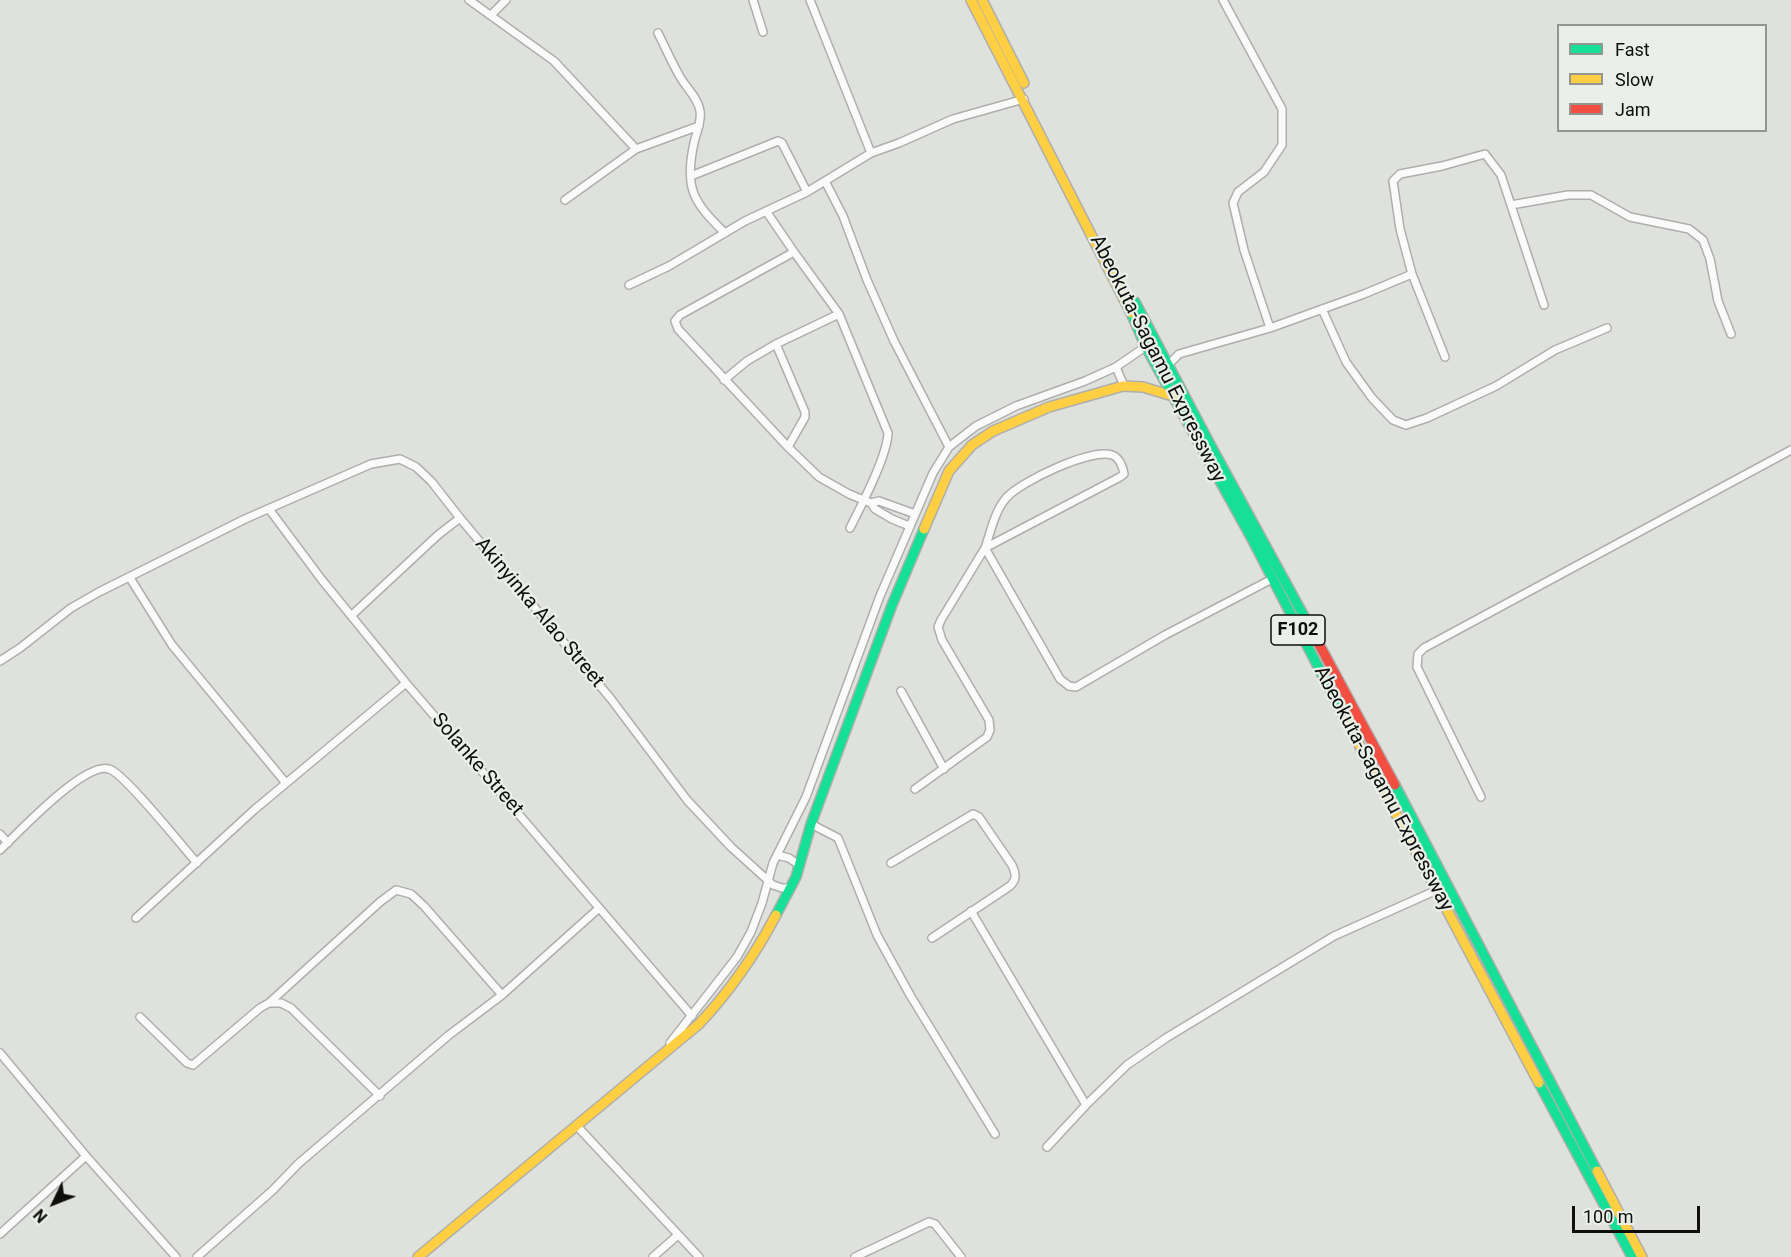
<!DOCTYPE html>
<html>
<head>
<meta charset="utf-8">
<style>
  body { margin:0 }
  #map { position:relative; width:1791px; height:1257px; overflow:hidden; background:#dfe1dd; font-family:Roboto,sans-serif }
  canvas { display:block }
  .legend { position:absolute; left:1557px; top:24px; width:210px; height:108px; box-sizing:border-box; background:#ebefe9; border:2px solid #939591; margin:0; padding:8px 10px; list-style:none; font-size:18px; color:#0e0f0d }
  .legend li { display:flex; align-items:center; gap:12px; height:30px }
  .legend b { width:30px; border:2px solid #939591 }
  .north { position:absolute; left:24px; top:1173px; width:60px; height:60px; -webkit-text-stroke:4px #ebefe9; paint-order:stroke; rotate:227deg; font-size:16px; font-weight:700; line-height:24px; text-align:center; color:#0e0f0d }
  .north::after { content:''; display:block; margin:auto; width:21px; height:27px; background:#0e0f0d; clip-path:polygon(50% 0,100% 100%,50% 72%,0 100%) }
  .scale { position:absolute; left:1572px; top:1206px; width:128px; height:27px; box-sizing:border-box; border:3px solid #0e0f0d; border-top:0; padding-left:8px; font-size:18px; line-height:21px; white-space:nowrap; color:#0e0f0d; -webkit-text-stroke:4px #ebefe9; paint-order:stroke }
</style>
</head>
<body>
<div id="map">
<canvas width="1791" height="1257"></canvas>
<ul class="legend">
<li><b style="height:8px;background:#16e098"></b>Fast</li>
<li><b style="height:8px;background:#ffcf43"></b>Slow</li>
<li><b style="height:8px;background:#f24e42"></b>Jam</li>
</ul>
<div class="north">N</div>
<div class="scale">100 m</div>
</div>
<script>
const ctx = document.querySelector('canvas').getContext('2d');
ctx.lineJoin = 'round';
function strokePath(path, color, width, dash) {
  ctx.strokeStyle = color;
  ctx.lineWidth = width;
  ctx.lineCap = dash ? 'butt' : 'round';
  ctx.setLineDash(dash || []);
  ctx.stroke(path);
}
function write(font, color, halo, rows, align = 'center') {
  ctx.font = font + ' Roboto,sans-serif';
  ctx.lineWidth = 4.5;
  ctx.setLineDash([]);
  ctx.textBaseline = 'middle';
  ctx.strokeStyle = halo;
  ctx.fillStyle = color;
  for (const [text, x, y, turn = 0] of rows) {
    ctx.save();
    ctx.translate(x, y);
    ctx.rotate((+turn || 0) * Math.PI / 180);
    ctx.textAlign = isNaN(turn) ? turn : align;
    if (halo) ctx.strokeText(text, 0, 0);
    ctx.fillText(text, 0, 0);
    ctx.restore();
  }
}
const street = new Path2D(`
  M469,0L554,61L636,149
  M753,0L763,32
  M810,0L871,153
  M1223,0L1282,109V145L1264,172L1238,192L1233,203L1244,250L1270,328
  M491,15L506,0
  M658,33C665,47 671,61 679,75C685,87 698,97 700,111C702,121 696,133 694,143C684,188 693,202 725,233
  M691,176L778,141L782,143L807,192
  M825,181L843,216L867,280L894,341L949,447
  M565,200L636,149L699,126
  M1511,205L1568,195H1591L1630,217L1689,229L1703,240L1710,259L1718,301L1731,334
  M766,211L794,252L680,315L675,321L678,329L788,447L819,477L849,494L871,503L875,509L892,519L909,526
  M794,252L839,314L888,433C887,457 861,506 850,528
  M1412,274L1445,357
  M629,285L669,266L745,221L807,192L871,153L899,143L953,119L1024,99
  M1322,309L1346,362L1372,398L1393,420L1406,425L1427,418L1496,386L1555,350L1607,328
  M776,344L805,412V417L788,447
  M1167,366L1179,354L1270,328L1364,294L1412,274L1400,229L1393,181L1400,174L1442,166L1485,154L1501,175L1544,305
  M1116,367L1124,386
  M724,380L747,361L776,344L839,314
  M871,503L879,501L915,514
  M269,509L322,580L406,683L692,1016
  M130,578L172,645L285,782
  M352,615L438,535L460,518
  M0,661L20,648L71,608L99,592L245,519L371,464L400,459L416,467L431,481L460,518L611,699L687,800L731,847L773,885L782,888H790
  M901,691L944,769
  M915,789L987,737L990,730L989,720L942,640L938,627L941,620L985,548L1120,477L1124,474C1123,467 1119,457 1112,455C1091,448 1022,481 1007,497C995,510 991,531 985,548L1060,679L1069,686L1076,687L1165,635L1272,579
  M1481,797L1417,667L1418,654L1424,648L1791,450
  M811,824L838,838L877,935L910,995L995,1134
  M0,834L8,843
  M0,850C18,833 85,761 109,769C124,773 182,846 197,863
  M777,855L789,858L799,865
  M891,863L973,814L979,817L1012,865C1016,874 1017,879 1010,886L932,938
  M971,911L1086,1105
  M136,918L254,810L406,683
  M269,1003H281L291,1008L380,1096
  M140,1017L187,1063L193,1065L260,1008L269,1003L380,902L396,890L411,894L424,906L502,995
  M670,1043L737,957L751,932L762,903L773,863L806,797L880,596L933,473L949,447L976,426L1016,406L1085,381L1116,367L1148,345
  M0,1053L86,1156L176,1257
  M576,1125L699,1257
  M1047,1147L1086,1105L1127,1065L1166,1038L1334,936L1437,890
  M0,1234L86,1156
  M197,1257L273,1190L298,1164L449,1035L502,995L598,909
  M653,1257L678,1235
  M855,1257L929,1222L935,1224L961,1257`);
const fast = new Path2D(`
  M1135,302L1212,448L1306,620
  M1131,313L1146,347L1251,537L1340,709
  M1395,785L1597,1171
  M776,915L796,877L811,824L892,605L924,529
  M1539,1083L1632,1257`);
const slow = new Path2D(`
  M971,0L1131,313
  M982,0L1024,83
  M924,529L949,471L972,445L993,431L1049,407L1123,386L1143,387L1176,397
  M1340,709L1539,1083
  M1597,1171L1642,1257
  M418,1257L699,1024C730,991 755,955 776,915`);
const jam = new Path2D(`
  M1306,620L1395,785`);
strokePath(street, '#aeafad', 10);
strokePath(fast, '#aeafad', 12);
strokePath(slow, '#aeafad', 12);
strokePath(jam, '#aeafad', 12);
strokePath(street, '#fafafa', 7);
strokePath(fast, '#16e098', 9);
strokePath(slow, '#ffcf43', 9);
strokePath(jam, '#f24e42', 9);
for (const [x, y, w] of [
  [1298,630,54]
]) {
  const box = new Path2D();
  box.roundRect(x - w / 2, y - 15, w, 30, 4.5);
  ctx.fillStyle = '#ebefe9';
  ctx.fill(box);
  strokePath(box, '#0e0f0d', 1.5);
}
write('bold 18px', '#0e0f0d', null, [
  ["F102",1298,630]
]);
write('20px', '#0e0f0d', '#ebefe9', [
  ["Abeokuta-Sagamu Expressway",1157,359,63],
  ["Akinyinka Alao Street",539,613,50],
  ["Solanke Street",477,765,49],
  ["Abeokuta-Sagamu Expressway",1383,789,62]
]);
</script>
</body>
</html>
